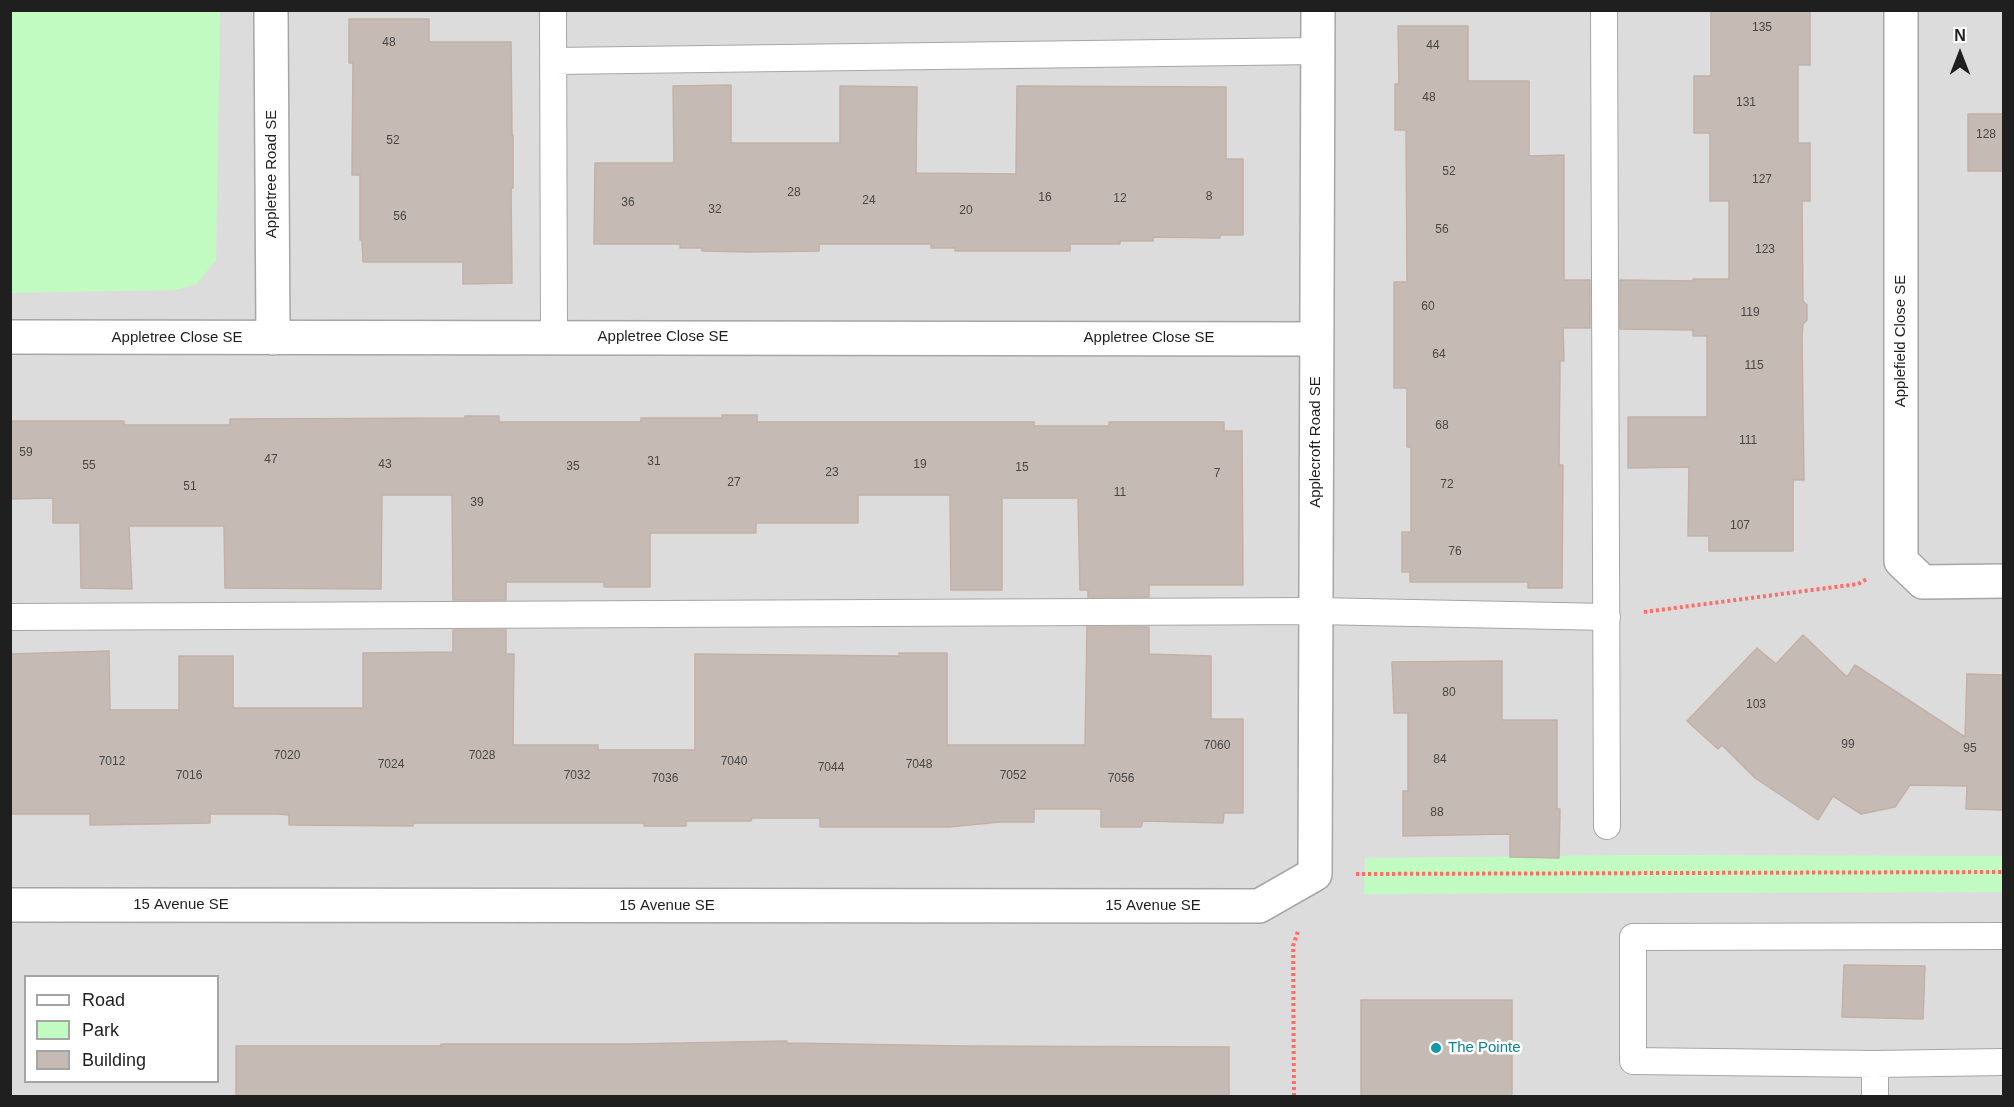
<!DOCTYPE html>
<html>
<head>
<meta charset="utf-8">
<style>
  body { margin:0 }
  #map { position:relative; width:2014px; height:1107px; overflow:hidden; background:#f0ece5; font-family:Arial,sans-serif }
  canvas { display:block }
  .frame { position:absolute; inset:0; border:12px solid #1f1f1f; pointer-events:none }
  .legend { position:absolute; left:24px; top:975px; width:195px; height:108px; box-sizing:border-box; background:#fff; border:2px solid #a5a5a5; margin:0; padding:8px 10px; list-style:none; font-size:18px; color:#1f1f1f }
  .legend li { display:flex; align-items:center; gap:12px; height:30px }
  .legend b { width:30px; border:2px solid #a5a5a5 }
  .north { position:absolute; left:1930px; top:24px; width:60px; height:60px; -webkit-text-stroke:4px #fff; paint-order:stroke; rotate:0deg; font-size:16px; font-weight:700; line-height:24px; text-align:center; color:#1f1f1f }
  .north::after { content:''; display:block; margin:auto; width:21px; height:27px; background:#1f1f1f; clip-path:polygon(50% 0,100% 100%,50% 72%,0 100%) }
</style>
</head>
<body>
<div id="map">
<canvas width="2014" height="1107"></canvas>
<div class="frame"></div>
<ul class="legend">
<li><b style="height:8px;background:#fff"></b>Road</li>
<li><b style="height:16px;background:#c1fbc1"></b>Park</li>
<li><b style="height:16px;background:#c5bbb4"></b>Building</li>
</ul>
<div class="north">N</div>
</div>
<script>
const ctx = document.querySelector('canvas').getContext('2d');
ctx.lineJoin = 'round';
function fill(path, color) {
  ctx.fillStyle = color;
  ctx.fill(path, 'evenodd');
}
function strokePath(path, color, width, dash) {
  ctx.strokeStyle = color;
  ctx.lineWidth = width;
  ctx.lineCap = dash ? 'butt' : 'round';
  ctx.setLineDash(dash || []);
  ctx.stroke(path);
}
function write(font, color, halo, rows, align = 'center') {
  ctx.font = font + ' Arial,sans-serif';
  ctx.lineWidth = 5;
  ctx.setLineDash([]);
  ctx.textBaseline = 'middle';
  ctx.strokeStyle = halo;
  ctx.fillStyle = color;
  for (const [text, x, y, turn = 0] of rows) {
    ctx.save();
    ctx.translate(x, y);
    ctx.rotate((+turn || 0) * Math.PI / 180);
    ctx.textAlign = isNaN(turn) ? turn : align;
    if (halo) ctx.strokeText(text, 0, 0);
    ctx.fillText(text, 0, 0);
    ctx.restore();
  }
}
fill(new Path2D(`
  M10,11H2003V1096H11ZM26,976H218V1082H26Z`), '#dddcdc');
fill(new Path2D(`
  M10,11H220L216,260L197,284L175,290L11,293Z
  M1632,855L2003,856V892L1364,894L1365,858Z`), '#c1fbc1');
const building = new Path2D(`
  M1711,10H1810V65H1798V143H1810V201H1802L1803,301L1807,305V320L1803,324L1802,337L1804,480H1793V551H1709V536H1688L1689,467L1628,468V417H1707V336H1693V330L1620,329V280L1693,281V279H1729V201H1710V133H1694V76H1711Z
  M349,19H429V42H511L512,135H513V188H511L512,283L463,284V262H363L362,240H360V175H352L353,63H349Z
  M1398,26H1468V81H1529V156L1564,155V280H1590V328H1563L1564,361H1560L1559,465H1563L1562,588H1528V582H1410V572H1402V532H1411V447H1407V388H1394V282H1407L1406,130H1395V84H1399Z
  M731,85V143H840V86L917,87L916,173L1016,174L1017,86L1226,87V159H1243V235H1220V238L1153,237V241H1120V244H1070V251H955V248H931V244H819V251L749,252L702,251V248H680V244H594L595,163H674L673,86Z
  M1968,114H2004V171H1968Z
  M722,415H757V422H1034V426H1109V422H1224V431H1242L1243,585H1149V597H1088V590H1080L1078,498H1002V590H951L950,495H858V523H756V533H650V587H604V582H506V600H453L452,495H382L381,589L225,588L224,526H129L132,589L81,588L80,523H53V498L10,499V421H124V425H230V419L465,418V416H499V422H641V418H722Z
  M1087,627H1149V654L1211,656V719H1243V813H1224L1223,823L1143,821L1141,827H1101V809H1034V822H1000L949,827H820V818H752L751,821H686V826H644V823H413V826L289,825V815L278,814H210V823L90,825V814H10V654L109,651L110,710H179V656H233V708H363V653L453,652V630H506V654H514L513,745H598V750H695V654L899,656V653H947V745H1085Z
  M1803,635L1847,677L1855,665L1965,737L1967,674L2004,675V810L1966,809L1967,786L1910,785L1895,807L1861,814L1833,796L1818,820L1755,778L1722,745L1718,749L1687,721L1757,648L1776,664Z
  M1502,661V720H1557V809H1560L1559,858L1510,857V834L1403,836V791H1408V713H1394L1392,662Z
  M1844,965L1925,966L1923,1019L1842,1017Z
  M1361,1000H1512V1096H1361Z
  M787,1041V1043L965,1046L1229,1047V1096H236V1046H441V1044H631Z`);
fill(building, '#c5bbb4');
strokePath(building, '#c2b1a7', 1.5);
const lane = new Path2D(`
  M553,10L554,337
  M1604,10L1607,826
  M554,61L1317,51
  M10,617L1316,611L1607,617
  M2004,936L1633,937V1061L1875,1064L2004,1062
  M1875,1064V1096`);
const street = new Path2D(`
  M271,10L273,338
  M1901,10V561L1923,582L2004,581
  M10,337L1316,339
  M10,905L1259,906L1315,874L1318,10`);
strokePath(lane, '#a6a6a6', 28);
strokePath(street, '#a6a6a6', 36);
strokePath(new Path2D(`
  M1644,612L1858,584L1867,579
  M1356,874L2004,872
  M1294,1096L1293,946L1298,931`), '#ff6d67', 4, [3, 3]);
strokePath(lane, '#fff', 26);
strokePath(street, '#fff', 33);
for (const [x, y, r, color] of [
  [1436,1048,6,"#0f9aa8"]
]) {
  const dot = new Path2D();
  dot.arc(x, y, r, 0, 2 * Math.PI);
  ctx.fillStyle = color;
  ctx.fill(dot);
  strokePath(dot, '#fff', 2);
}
write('12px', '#484644', null, [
  ["135",1762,28],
  ["48",389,43],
  ["44",1433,46],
  ["48",1429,98],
  ["131",1746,103],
  ["128",1986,135],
  ["52",393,141],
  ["52",1449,172],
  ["127",1762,180],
  ["28",794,193],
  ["8",1209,197],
  ["16",1045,198],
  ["12",1120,199],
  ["24",869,201],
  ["36",628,203],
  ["32",715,210],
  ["20",966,211],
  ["56",400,217],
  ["56",1442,230],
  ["123",1765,250],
  ["60",1428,307],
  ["119",1750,313],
  ["64",1439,355],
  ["115",1754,366],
  ["68",1442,426],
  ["111",1748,441],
  ["59",26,453],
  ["47",271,460],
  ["31",654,462],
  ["43",385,465],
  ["19",920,465],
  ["55",89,466],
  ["35",573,467],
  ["15",1022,468],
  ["23",832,473],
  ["7",1217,474],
  ["27",734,483],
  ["72",1447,485],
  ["51",190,487],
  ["11",1120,493],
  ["39",477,503],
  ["107",1740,526],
  ["76",1455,552],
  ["80",1449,693],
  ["103",1756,705],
  ["99",1848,745],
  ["7060",1217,746],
  ["95",1970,749],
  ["7020",287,756],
  ["7028",482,756],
  ["84",1440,760],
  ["7012",112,762],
  ["7040",734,762],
  ["7024",391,765],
  ["7048",919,765],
  ["7044",831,768],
  ["7016",189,776],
  ["7032",577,776],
  ["7052",1013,776],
  ["7036",665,779],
  ["7056",1121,779],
  ["88",1437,813]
]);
write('15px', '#1f1f1f', '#fff', [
  ["Appletree Road SE",272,174,-90],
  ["Appletree Close SE",663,337],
  ["Appletree Close SE",177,338],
  ["Appletree Close SE",1149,338],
  ["Applefield Close SE",1901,341,-90],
  ["Applecroft Road SE",1316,442,-90],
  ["15 Avenue SE",181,905],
  ["15 Avenue SE",667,906],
  ["15 Avenue SE",1153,906]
]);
write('15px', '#0d838f', '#fff', [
  ["The Pointe",1448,1048]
], 'left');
</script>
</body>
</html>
